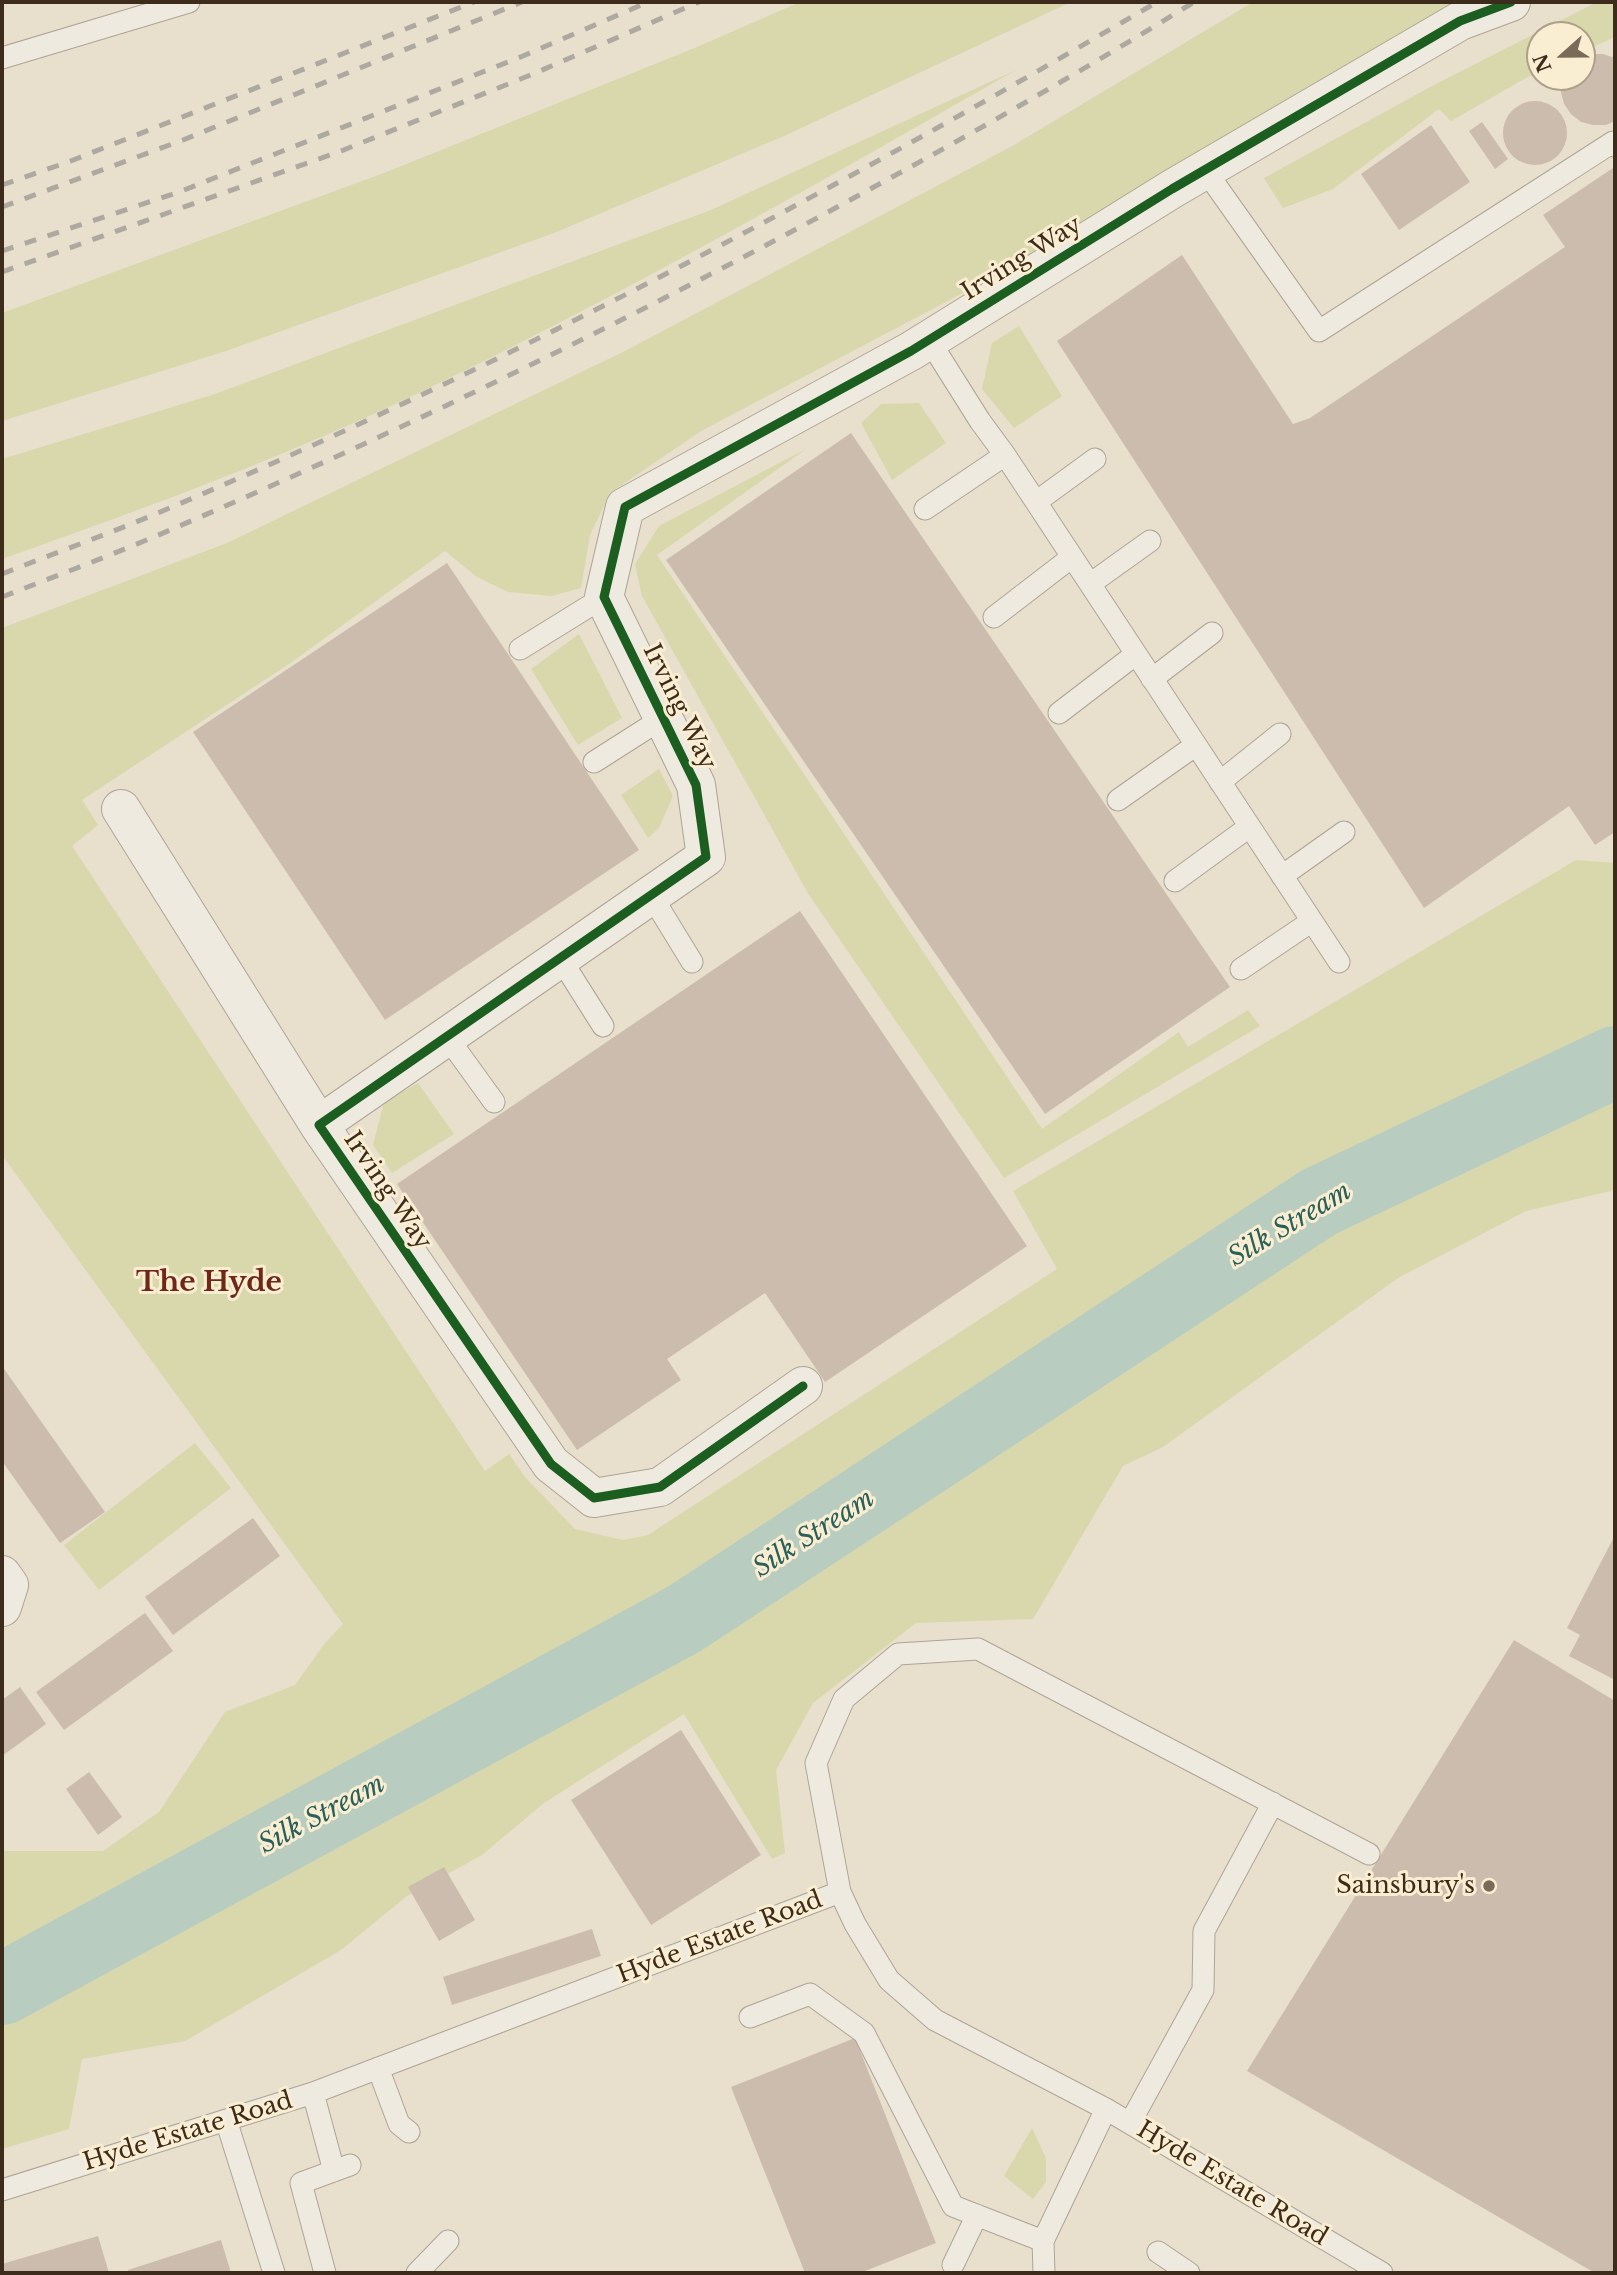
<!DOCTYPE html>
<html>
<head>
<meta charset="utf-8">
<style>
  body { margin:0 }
  #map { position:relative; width:1617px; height:2275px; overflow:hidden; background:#e8dfcc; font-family:"Libre Baskerville",serif }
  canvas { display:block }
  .frame { position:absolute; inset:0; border:4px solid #3d2b1c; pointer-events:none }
  .north { position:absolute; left:1526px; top:21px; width:70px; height:70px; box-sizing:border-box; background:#f9edd2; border:2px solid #ae9f89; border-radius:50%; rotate:249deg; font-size:19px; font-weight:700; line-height:28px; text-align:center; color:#3d2b1c }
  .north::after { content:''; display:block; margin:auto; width:24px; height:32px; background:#796a5a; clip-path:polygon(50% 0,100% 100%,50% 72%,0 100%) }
</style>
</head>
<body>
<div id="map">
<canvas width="1617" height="2275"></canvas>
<div class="frame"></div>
<div class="north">N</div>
</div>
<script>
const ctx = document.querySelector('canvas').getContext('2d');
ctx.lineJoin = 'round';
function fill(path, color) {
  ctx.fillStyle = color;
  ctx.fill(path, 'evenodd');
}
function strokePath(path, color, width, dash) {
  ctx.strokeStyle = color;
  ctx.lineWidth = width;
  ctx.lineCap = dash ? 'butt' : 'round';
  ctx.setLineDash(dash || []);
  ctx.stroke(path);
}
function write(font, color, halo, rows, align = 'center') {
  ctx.font = font + ' "Libre Baskerville",serif';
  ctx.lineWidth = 6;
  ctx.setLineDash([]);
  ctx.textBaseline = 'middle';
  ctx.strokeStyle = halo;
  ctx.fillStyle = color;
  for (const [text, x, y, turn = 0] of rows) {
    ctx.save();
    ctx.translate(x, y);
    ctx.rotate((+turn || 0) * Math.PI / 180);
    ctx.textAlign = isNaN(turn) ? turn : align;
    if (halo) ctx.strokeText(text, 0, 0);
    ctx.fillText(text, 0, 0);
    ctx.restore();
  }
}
fill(new Path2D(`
  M800,2H1071L784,136L554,233L226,351L2,421V313L384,173L697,47Z
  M1253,2H1469L961,294L701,431L610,493L590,535L581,588L552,596L508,592L477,577L445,551L289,664L82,800L98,825L72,846L485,1471L509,1454L525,1477L575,1529L623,1540L648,1535L1057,1269L1013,1191L1576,860L1615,863V1190L1526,1211L1398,1278L1163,1447L1123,1466L1033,1619L916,1623L813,1703L776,1770L785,1853L772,1859L684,1714L544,1803L482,1855L407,1896L341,1950L185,2041L82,2059L69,2129L2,2149V1851H103L159,1812L225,1712L295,1685L325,1643L343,1624L2,1155V628L227,543L625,351L1014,145Z
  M1597,2H1615V37L1582,52V35H1540V70L1451,121L1439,109L1333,189L1283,208L1264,178L1432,86Z
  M1018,69C824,180 630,291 429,388C291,455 146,508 2,559V459L215,394L711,210Z
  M1019,326L1062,396L1014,428L982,389L992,343Z
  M919,403L946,443L892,480L861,423L881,404Z
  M806,449L657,555L1042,1129L1179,1032L1188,1047L1248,1010L1260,1026L1004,1178L809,895L642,596L635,564L659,526Z
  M579,634L622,718L578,745L531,669Z
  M659,769L673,796L659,828L648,838L621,795Z
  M418,1083L454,1134L392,1173L373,1145L384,1102Z
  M195,1443L231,1488L99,1590L64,1545Z
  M1032,2128L1046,2158V2182L1033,2199L1004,2176Z`), '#d9d8ad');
strokePath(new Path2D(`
  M2,1989L684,1619L1319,1202L1615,1062`), '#b8cdc0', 72);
fill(new Path2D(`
  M1590,54H1603L1615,58V121L1606,125H1593L1581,122L1571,114L1564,104L1561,92L1564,77H1582V57Z
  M1503 133a32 32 0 1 1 64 0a32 32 0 1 1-64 0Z
  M1482,122L1508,159L1495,169L1469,131Z
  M1431,125L1470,182L1399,230L1361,174Z
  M1613,168L1615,171V832L1595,845L1569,806L1424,908L1057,341L1182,255L1293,424L1310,418L1565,247L1543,215Z
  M851,433L1230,987L1045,1114L666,560Z
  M447,563L639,850L385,1020L193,732Z
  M800,911L1027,1246L825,1382L765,1293L667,1359L681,1380L577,1450L397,1184Z
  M2,1366L105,1512L60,1543L2,1461Z
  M253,1518L280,1556L173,1635L145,1597Z
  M1615,1535V1680L1569,1656L1580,1635L1567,1628Z
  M145,1613L173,1651L64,1730L36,1692Z
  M1514,1640L1615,1701V2273H1595L1247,2071Z
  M20,1687L46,1724L2,1756V1700Z
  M681,1730L761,1855L651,1925L571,1800Z
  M89,1772L122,1817L98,1835L66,1789Z
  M444,1867L475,1920L439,1941L408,1887Z
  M592,1929L601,1956L452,2005L443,1977Z
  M855,2038L936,2243L860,2273H805L731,2087Z
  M98,2236L109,2273H2V2264Z
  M221,2240L231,2273H129L128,2270Z`), '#ccbcad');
const service = new Path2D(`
  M2,58L189,2
  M1205,170L1319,331L1613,142L1615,146
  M929,340L980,421L1005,455L1339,962
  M1036,502L1095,459
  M925,509L1005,455
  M1090,584L1150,541
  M994,617L1072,557
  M520,649L604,597
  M1152,679L1212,633
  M1059,713L1136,654
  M594,762L663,718
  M1220,782L1280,734
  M1118,800L1196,745
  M1282,876L1344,832
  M1175,881L1249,827
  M651,895L692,962
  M560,958L603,1026
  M1241,969L1312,921
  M447,1037L494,1102
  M840,1892L816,1763L844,1699L898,1654L978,1649L1369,1854
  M750,2017L810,1994L864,2033L953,2206L1043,2241
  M378,2068L399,2124L409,2132
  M313,2093L334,2171
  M226,2120L274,2273
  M1130,2123L1203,1990L1204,1931L1273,1803
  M2,2190L313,2093L840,1892L855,1924L889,1980L935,2020L1106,2109L1382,2273
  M1158,2252L1189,2273
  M953,2265L977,2215
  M325,2273L301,2183L350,2165
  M417,2273L448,2241
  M1044,2273L1043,2241L1106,2109`);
const minor = new Path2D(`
  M121,809L319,1125
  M803,1386L660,1487L594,1498L551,1464L319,1125L706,857L696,785L604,597L625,507L911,351L1172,189L1460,21L1511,2
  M2,1575L9,1585L2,1607`);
strokePath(service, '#ada496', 23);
strokePath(minor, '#ada496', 40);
strokePath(service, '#efeae0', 21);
strokePath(minor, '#efeae0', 38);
strokePath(new Path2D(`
  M2,185L68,162L474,2
  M2,207L183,140L522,2
  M2,251L179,192L523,56L648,2
  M2,272L341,151L533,74L699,2
  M2,574C52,554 103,536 153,515C500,369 833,192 1157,2
  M2,597C58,575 115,554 170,530C406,429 638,316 863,193C975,132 1086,69 1194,2`), '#aea9a0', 5, [12, 12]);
strokePath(new Path2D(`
  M803,1386L660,1487L594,1498L551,1464L319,1125L706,857L696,785L604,597L625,507L911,351L1172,189L1460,21L1511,2`), '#1b5e20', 9);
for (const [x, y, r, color] of [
  [1489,1886,7,"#796a5a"]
]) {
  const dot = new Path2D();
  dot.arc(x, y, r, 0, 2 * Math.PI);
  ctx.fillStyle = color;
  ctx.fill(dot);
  strokePath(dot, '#f9edd2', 2.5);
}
write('24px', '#3d2b1c', '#f9edd2', [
  ["Irving Way",1022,259,-32],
  ["Irving Way",679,707,64],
  ["Irving Way",387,1191,56],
  ["Hyde Estate Road",720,1938,-21],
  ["Hyde Estate Road",188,2132,-17],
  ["Hyde Estate Road",1232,2184,31]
]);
write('24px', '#3d2b1c', '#f9edd2', [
  ["Sainsbury's",1475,1886]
], 'right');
write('italic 26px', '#2a5f5a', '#f9edd2', [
  ["Silk Stream",1290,1225,-31],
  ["Silk Stream",814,1534,-33],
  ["Silk Stream",322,1815,-28]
]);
write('bold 28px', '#6f2716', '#f9edd2', [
  ["The Hyde",209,1283]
]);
</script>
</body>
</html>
